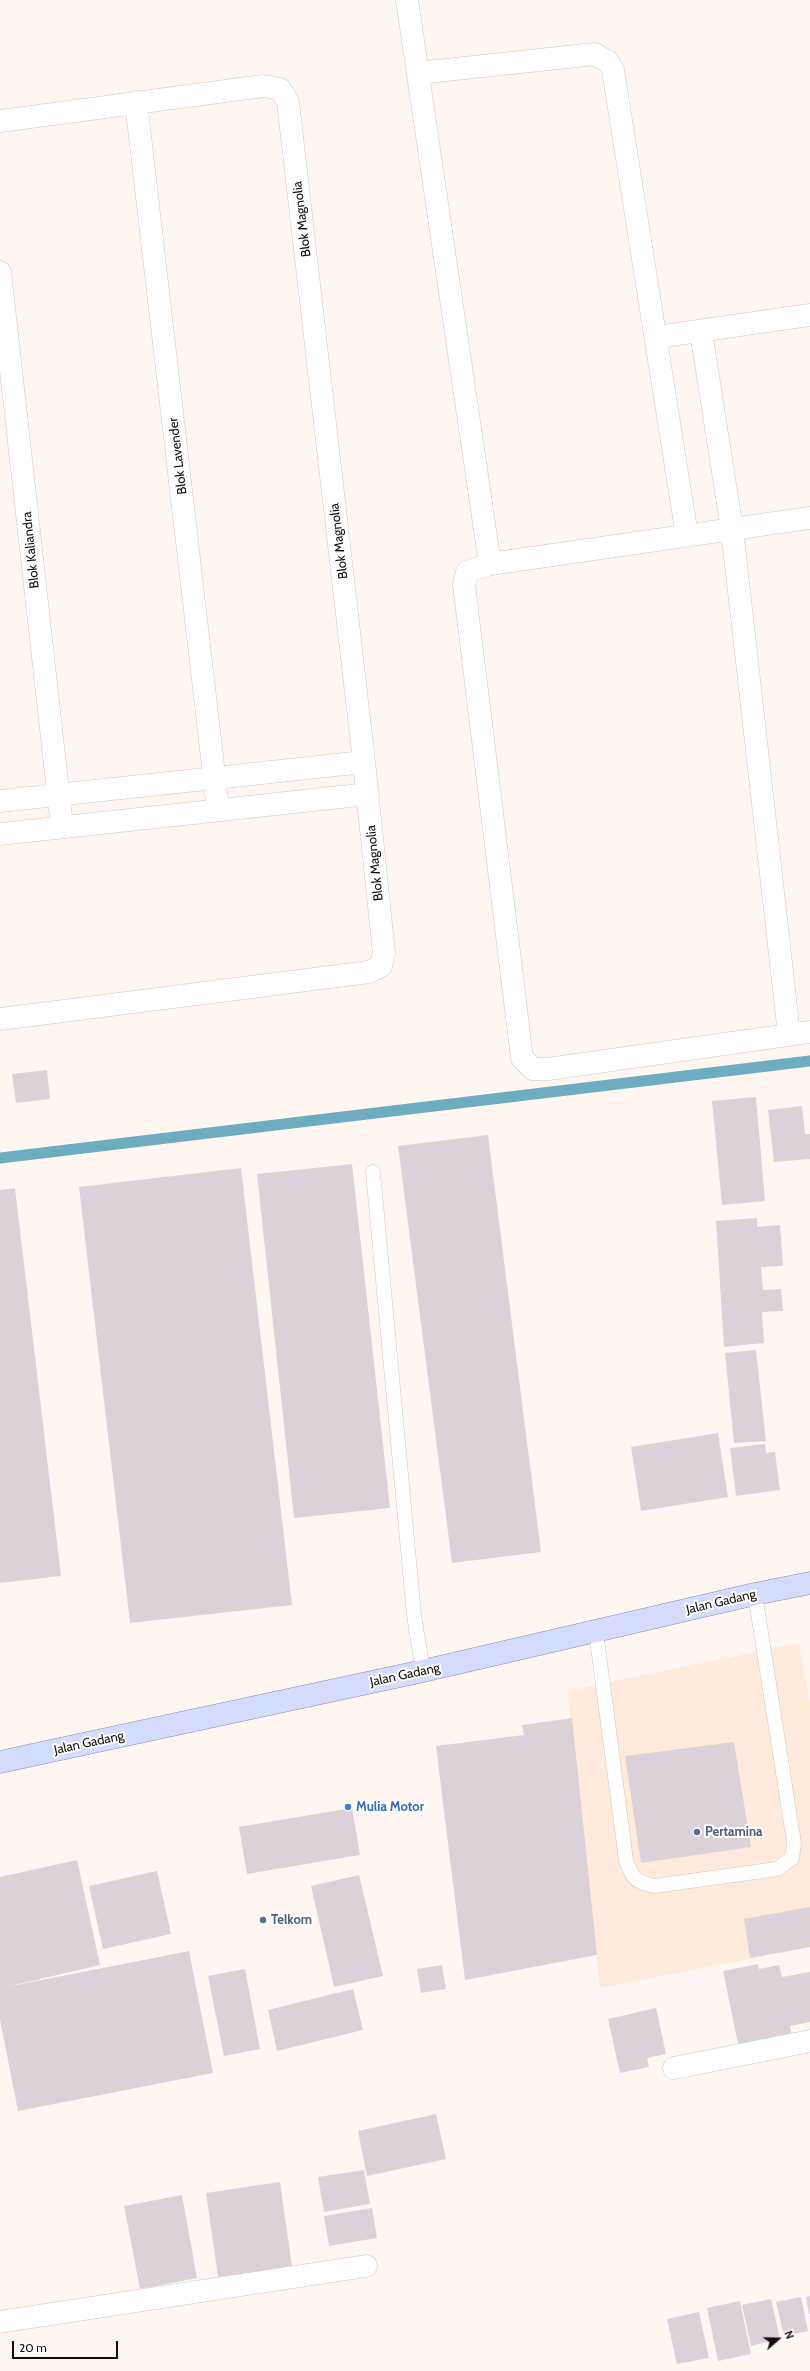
<!DOCTYPE html>
<html>
<head>
<meta charset="utf-8">
<style>
  body { margin:0 }
  #map { position:relative; width:810px; height:2371px; overflow:hidden; background:#fff6f2; font-family:Cabin,sans-serif }
  canvas { display:block }
  .north { position:absolute; left:758px; top:2319px; width:40px; height:40px; -webkit-text-stroke:3px #fff; paint-order:stroke; rotate:70deg; font-size:11px; font-weight:700; line-height:16px; text-align:center; color:#100d0b }
  .north::after { content:''; display:block; margin:auto; width:14px; height:18px; background:#100d0b; clip-path:polygon(50% 0,100% 100%,50% 72%,0 100%) }
  .scale { position:absolute; left:12px; top:2341px; width:106px; height:18px; box-sizing:border-box; border:2px solid #100d0b; border-top:0; padding-left:5px; font-size:12px; line-height:14px; white-space:nowrap; color:#100d0b; -webkit-text-stroke:3px #fff; paint-order:stroke }
</style>
</head>
<body>
<div id="map">
<canvas width="810" height="2371"></canvas>
<div class="north">N</div>
<div class="scale">20 m</div>
</div>
<script>
const ctx = document.querySelector('canvas').getContext('2d');
ctx.lineJoin = 'round';
function fill(path, color) {
  ctx.fillStyle = color;
  ctx.fill(path, 'evenodd');
}
function strokePath(path, color, width, dash) {
  ctx.strokeStyle = color;
  ctx.lineWidth = width;
  ctx.lineCap = dash ? 'butt' : 'round';
  ctx.setLineDash(dash || []);
  ctx.stroke(path);
}
function write(font, color, halo, rows, align = 'center') {
  ctx.font = font + ' Cabin,sans-serif';
  ctx.lineWidth = 4;
  ctx.setLineDash([]);
  ctx.textBaseline = 'middle';
  ctx.strokeStyle = halo;
  ctx.fillStyle = color;
  for (const [text, x, y, turn = 0] of rows) {
    ctx.save();
    ctx.translate(x, y);
    ctx.rotate((+turn || 0) * Math.PI / 180);
    ctx.textAlign = isNaN(turn) ? turn : align;
    if (halo) ctx.strokeText(text, 0, 0);
    ctx.fillText(text, 0, 0);
    ctx.restore();
  }
}
fill(new Path2D(`
  M799,1643L810,1704V1947L600,1988L568,1691Z`), '#ffeadb');
strokePath(new Path2D(`
  M0,1158L810,1061`), '#6eadbf', 11);
fill(new Path2D(`
  M47,1070L50,1099L16,1103L12,1074Z
  M756,1097L765,1201L722,1205L712,1101Z
  M802,1106L805,1134H810V1159L774,1162L768,1110Z
  M488,1135L541,1552L452,1563L398,1146Z
  M352,1164L390,1508L294,1518L257,1174Z
  M241,1168L292,1605L130,1623L79,1187Z
  M15,1188L61,1576L0,1583V1190Z
  M757,1218V1227L780,1225L783,1266L761,1267L763,1290L781,1289L783,1311L762,1312L764,1343L724,1347L716,1221Z
  M756,1350L766,1441L734,1443L725,1353Z
  M718,1433L728,1497L641,1511L631,1447Z
  M765,1444L766,1453L775,1452L780,1490L736,1496L730,1448Z
  M572,1718L597,1955L465,1980L436,1746L524,1735L522,1725Z
  M734,1742L751,1847L641,1863L625,1756Z
  M352,1808L360,1855L247,1874L239,1827Z
  M77,1860L100,1965L6,1987L189,1951L213,2073L18,2111L0,2020V1877Z
  M157,1871L171,1934L103,1949L89,1886Z
  M359,1875L383,1976L334,1987L311,1886Z
  M810,1907V1947L750,1958L744,1919Z
  M758,1964L759,1969L779,1965L782,1977L810,1972V2022L790,2026L791,2033L738,2044L723,1971Z
  M442,1965L446,1989L421,1993L417,1969Z
  M245,1969L260,2049L224,2056L208,1976Z
  M353,1989L363,2030L277,2051L268,2010Z
  M656,2008L666,2054L647,2058L649,2067L620,2073L608,2019Z
  M436,2114L446,2159L367,2176L358,2131Z
  M364,2170L370,2204L324,2212L318,2177Z
  M280,2182L292,2266L218,2277L206,2193Z
  M182,2195L197,2278L140,2289L124,2206Z
  M372,2208L377,2238L329,2246L324,2216Z
  M810,2296V2314H809L806,2297Z
  M801,2297L808,2331L784,2336L776,2302Z
  M771,2299L780,2339L751,2346L742,2305Z
  M740,2301L751,2354L718,2361L707,2308Z
  M699,2312L709,2358L677,2364L667,2319Z`), '#dbd2d9');
const service = new Path2D(`
  M373,1172L414,1615L423,1671
  M596,1632L626,1860C633,1878 634,1882 654,1886L777,1869L792,1858L794,1843L755,1594`);
const minor = new Path2D(`
  M407,0L490,564
  M418,73L595,54L608,62L613,70L687,536
  M136,102L218,809
  M0,121L263,86L280,89L288,102L364,762L384,953L381,966L369,972L0,1019
  M0,272L62,827
  M701,332L732,529L789,1034
  M657,337L810,315
  M810,518L490,564L467,572L464,585L522,1058L533,1069H548L810,1032
  M0,801L364,762
  M0,834L368,794
  M674,2068L810,2041
  M0,2322L366,2266`);
const trunk = new Path2D(`
  M0,1762L423,1671L755,1594L810,1583`);
strokePath(service, '#cfc5bf', 15);
strokePath(minor, '#cfc5bf', 23);
strokePath(trunk, '#888ea9', 23);
strokePath(service, '#fff', 14);
strokePath(minor, '#fff', 22);
strokePath(trunk, '#d4dcfe', 22);
for (const [x, y, r, color] of [
  [348,1807,4,"#3f7fe0"],
  [697,1832,4,"#5c6f8a"],
  [263,1920,4,"#5c6f8a"]
]) {
  const dot = new Path2D();
  dot.arc(x, y, r, 0, 2 * Math.PI);
  ctx.fillStyle = color;
  ctx.fill(dot);
  strokePath(dot, '#fff', 1.5);
}
write('13px', '#100d0b', '#fff', [
  ["Blok Magnolia",302,219,-97],
  ["Blok Lavender",178,456,-97],
  ["Blok Magnolia",339,541,-97],
  ["Blok Kaliandra",31,550,-96],
  ["Blok Magnolia",375,863,-96],
  ["Jalan Gadang",721,1602,-13],
  ["Jalan Gadang",405,1675,-12],
  ["Jalan Gadang",89,1743,-12]
]);
write('bold 13px', '#366cbe', '#fff', [
  ["Mulia Motor",356,1807]
], 'left');
write('bold 13px', '#4e5e75', '#fff', [
  ["Pertamina",705,1832],
  ["Telkom",271,1920]
], 'left');
</script>
</body>
</html>
